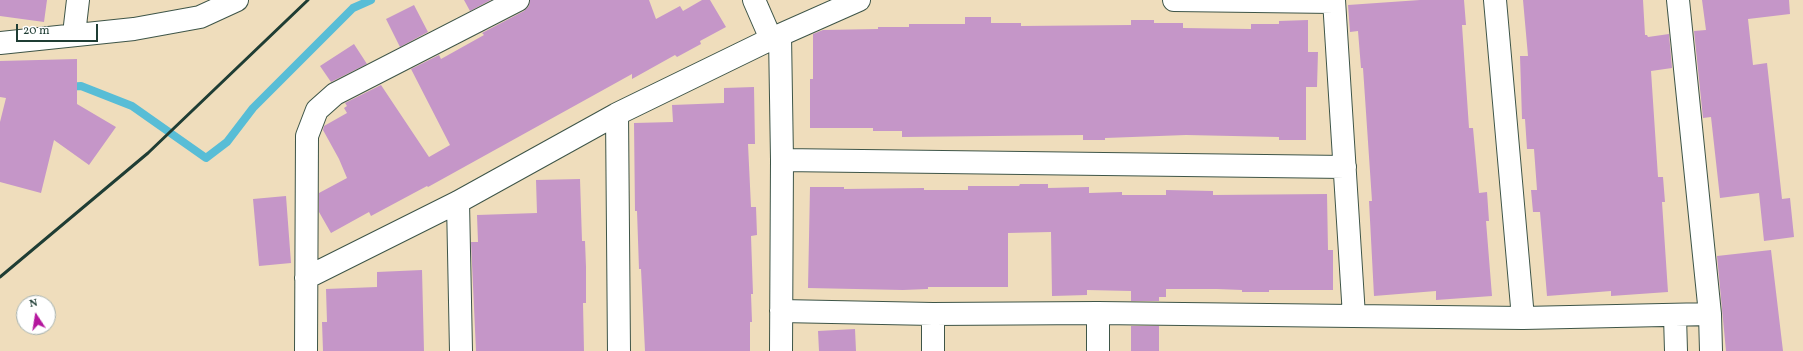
<!DOCTYPE html>
<html>
<head>
<meta charset="utf-8">
<style>
  body { margin:0 }
  #map { position:relative; width:1803px; height:351px; overflow:hidden; background:#efddbc; font-family:Vollkorn,serif }
  canvas { display:block }
  .north { position:absolute; left:16px; top:295px; width:40px; height:40px; box-sizing:border-box; background:#fff; border:1px solid #a5b1ae; border-radius:50%; rotate:348deg; font-size:11px; font-weight:700; line-height:16px; text-align:center; color:#1f3d34 }
  .north::after { content:''; display:block; margin:auto; width:14px; height:18px; background:#b5179e; clip-path:polygon(50% 0,100% 100%,50% 72%,0 100%) }
  .scale { position:absolute; left:16px; top:24px; width:82px; height:18px; box-sizing:border-box; border:2px solid #1f3d34; border-top:0; padding-left:5px; font-size:12px; line-height:14px; white-space:nowrap; color:#1f3d34; -webkit-text-stroke:3px #fff; paint-order:stroke }
</style>
</head>
<body>
<div id="map">
<canvas width="1803" height="351"></canvas>
<div class="north">N</div>
<div class="scale">20 m</div>
</div>
<script>
const ctx = document.querySelector('canvas').getContext('2d');
ctx.lineJoin = 'round';
function strokePath(path, color, width, dash) {
  ctx.strokeStyle = color;
  ctx.lineWidth = width;
  ctx.lineCap = dash ? 'butt' : 'round';
  ctx.setLineDash(dash || []);
  ctx.stroke(path);
}
function fill(path, color) {
  ctx.fillStyle = color;
  ctx.fill(path, 'evenodd');
}
strokePath(new Path2D(`
  M67,87L81,86L132,106L206,158L227,142L253,108L353,8L371,0`), '#58bdd6', 8);
fill(new Path2D(`
  M0,0H47L44,22L0,16Z
  M464,0H491L470,11Z
  M530,0H649L656,19L680,6L683,11L702,0H710L726,27L700,41L701,44L677,57L675,55L632,79V74L428,187L427,186L371,216L369,212L331,233L319,212V193L347,178L339,159L323,130L324,126L347,113L344,108L347,106L345,103L381,85L429,157L450,145L411,69L439,55L441,59L484,35L482,33L524,11L529,6Z
  M1420,0H1464L1466,25H1462L1469,128H1473L1479,193L1487,192L1489,221H1486L1492,296L1436,300V291L1374,296L1369,201H1372L1363,68H1361L1358,31L1350,32L1348,5Z
  M1523,0H1643L1645,35H1647L1648,37L1669,34L1672,68L1651,71L1658,177H1663L1665,202H1662L1668,292L1611,296V291L1547,296L1540,212H1533L1531,190H1537L1534,149H1527L1525,119H1522L1520,56H1528Z
  M1702,0H1789L1790,14L1748,19L1753,65L1767,63L1782,199L1790,198L1794,237L1764,241L1759,193L1720,198L1711,117L1703,118L1694,31L1706,30Z
  M414,5L428,32L400,47L386,19Z
  M965,17H991V23H1021V26L1131,25V20H1154V23H1183V28L1251,29V24H1279V21L1308,20V52H1318L1317,87H1306V140H1279V137L1186,135L1105,138V140H1083V135L902,137V131H873V128H810V79H813V34L823,30L878,29V27H909V24H965Z
  M354,44L367,64L331,82L320,66Z
  M77,59V104L116,127L89,165L54,140L41,193L0,182V122L6,98L0,97V61Z
  M754,87L755,144H748L751,207H756L757,235L751,236L753,294H751L752,322H750V351H645L641,269H639L637,211H635L634,123L673,122L672,105L724,103V88Z
  M580,179L582,241H585L586,267V303H583L584,351H476L471,242H478L477,215L537,213L536,180Z
  M1020,184H1048V188L1089,187V193L1122,192V195H1166V190L1213,191V195L1327,194L1328,250H1333V290H1269V292H1242V290L1217,289H1166V297H1159V301H1131V291L1087,290V295L1052,296L1051,232L1008,233V287H928V289L903,290L808,288L810,187H844V189L924,188V190H968V186H1019Z
  M286,196L291,263L259,266L253,199Z
  M1771,250L1783,351H1726L1717,256Z
  M422,270L424,351H323L322,322H327L326,289L377,287V272Z
  M1131,326H1159V351H1131Z
  M855,329L856,351H819L818,331Z`), '#c596c8');
const street = new Path2D(`
  M754,0L771,39
  M1174,0L1334,2
  M1334,0L1354,316
  M1495,0L1523,318
  M1678,0L1710,314L1711,351
  M74,34L78,0
  M780,35L782,160L781,351
  M0,43L134,29L200,17L237,0
  M617,114L619,351
  M782,160L1345,167
  M458,202L461,351
  M306,278L458,202L617,114L771,39L859,0
  M781,311L933,314L1098,313L1523,318L1710,314
  M1675,316L1676,351
  M306,351L307,136L317,110L335,94L518,0
  M933,351V314
  M1098,351V313`);
strokePath(street, '#3e5548', 24);
strokePath(street, '#fff', 22);
strokePath(new Path2D(`
  M0,277L148,153L308,0`), '#1f3d34', 3);
</script>
</body>
</html>
